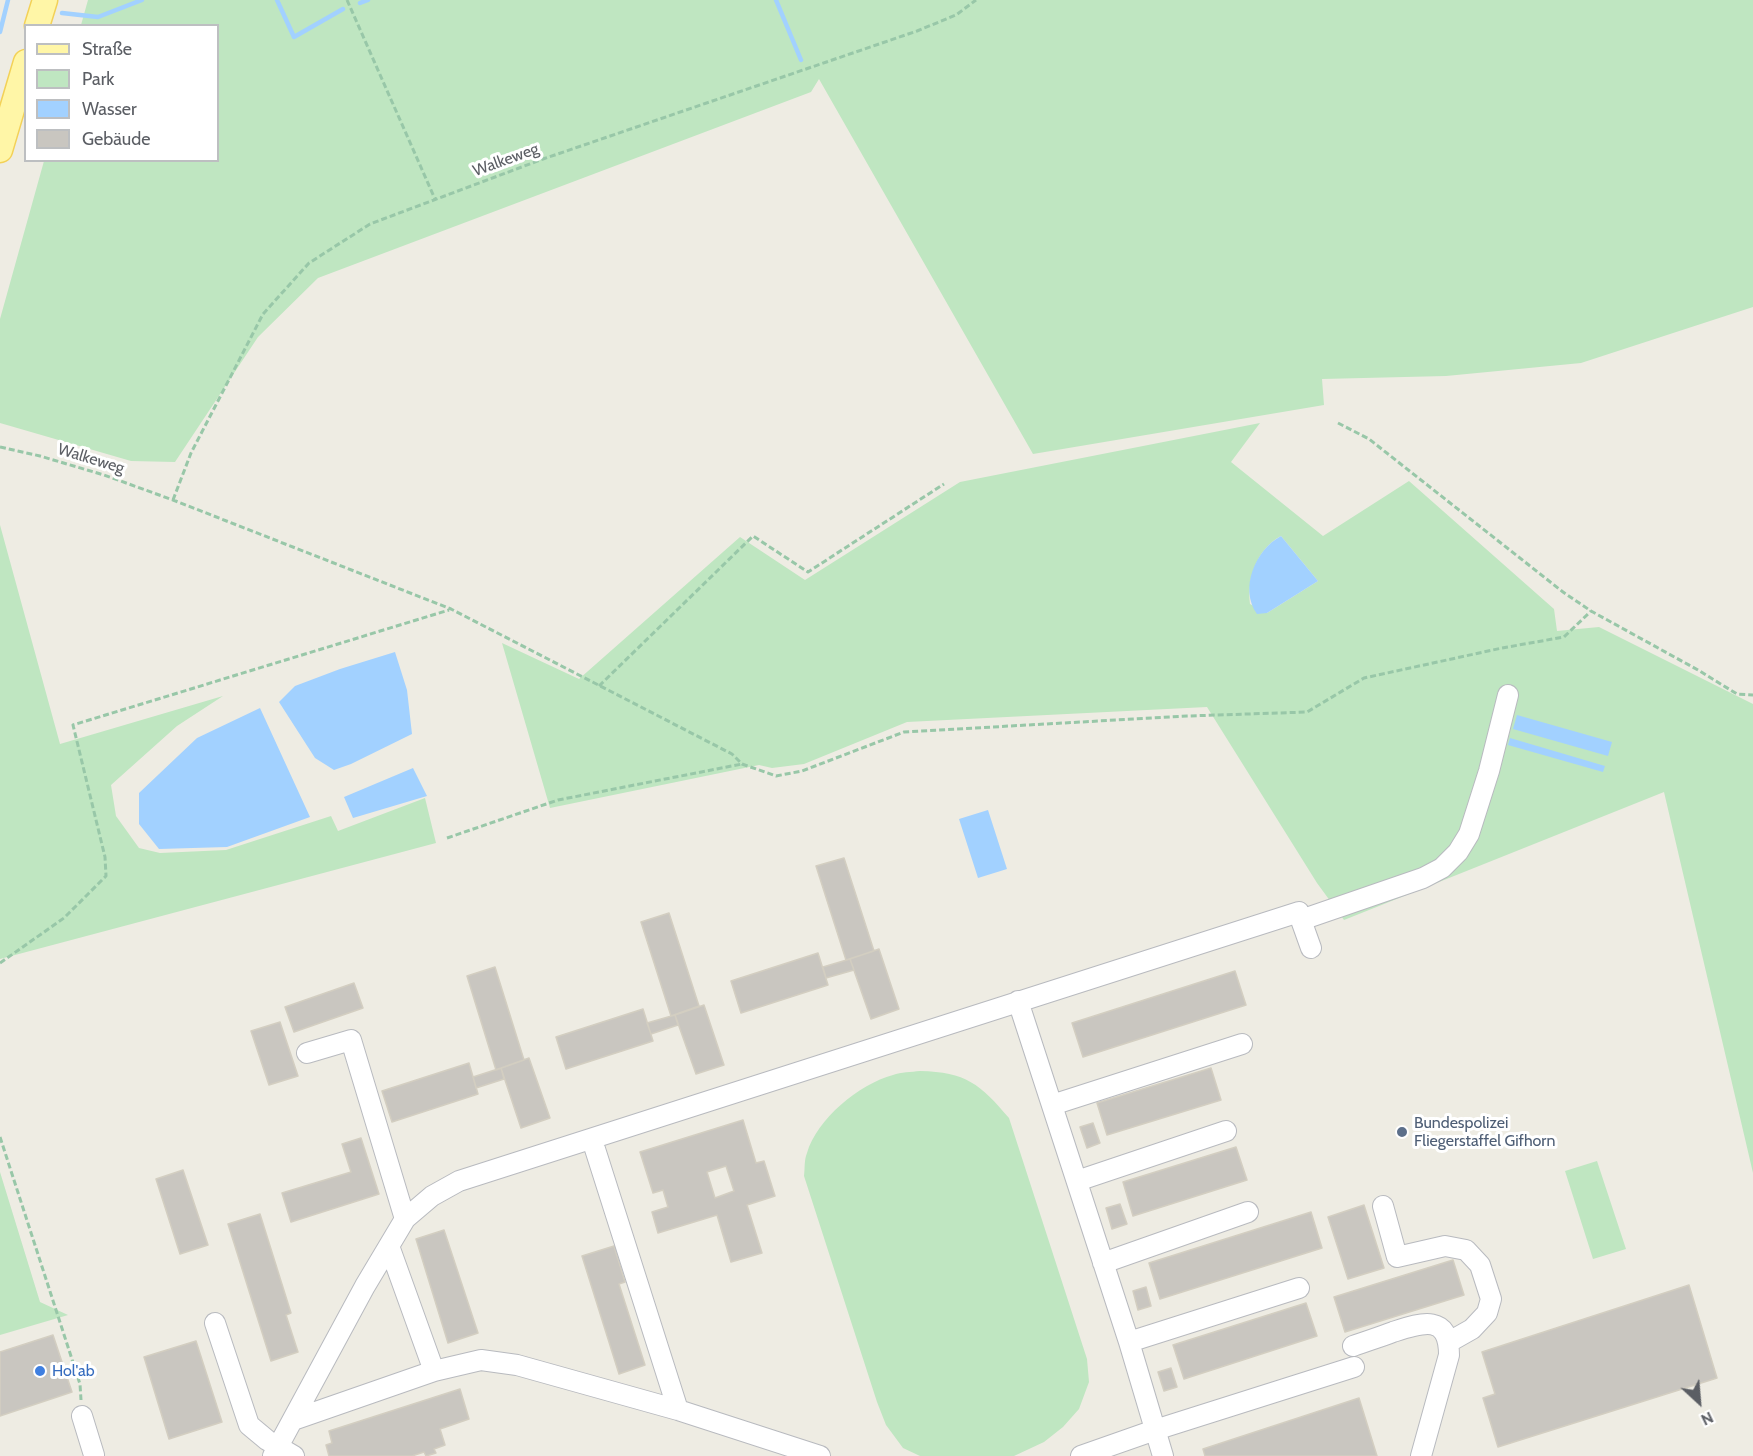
<!DOCTYPE html>
<html>
<head>
<meta charset="utf-8">
<style>
  body { margin:0 }
  #map { position:relative; width:1753px; height:1456px; overflow:hidden; background:#eeece3; font-family:Cabin,sans-serif }
  canvas { display:block }
  .legend { position:absolute; left:24px; top:24px; width:195px; height:138px; box-sizing:border-box; background:#fff; border:2px solid #bdbfc1; margin:0; padding:8px 10px; list-style:none; font-size:18px; color:#5b5e64 }
  .legend li { display:flex; align-items:center; gap:12px; height:30px }
  .legend b { width:30px; border:2px solid #bdbfc1 }
  .north { position:absolute; left:1669px; top:1372px; width:60px; height:60px; -webkit-text-stroke:4px #fff; paint-order:stroke; rotate:154deg; font-size:16px; font-weight:700; line-height:24px; text-align:center; color:#5b5e64 }
  .north::after { content:''; display:block; margin:auto; width:21px; height:27px; background:#5b5e64; clip-path:polygon(50% 0,100% 100%,50% 72%,0 100%) }
</style>
</head>
<body>
<div id="map">
<canvas width="1753" height="1456"></canvas>
<ul class="legend">
<li><b style="height:8px;background:#fff6a7"></b>Straße</li>
<li><b style="height:16px;background:#bfe6c1"></b>Park</li>
<li><b style="height:16px;background:#a2d1ff"></b>Wasser</li>
<li><b style="height:16px;background:#c9c6c0"></b>Gebäude</li>
</ul>
<div class="north">N</div>
</div>
<script>
const ctx = document.querySelector('canvas').getContext('2d');
ctx.lineJoin = 'round';
function fill(path, color) {
  ctx.fillStyle = color;
  ctx.fill(path, 'evenodd');
}
function strokePath(path, color, width, dash) {
  ctx.strokeStyle = color;
  ctx.lineWidth = width;
  ctx.lineCap = dash ? 'butt' : 'round';
  ctx.setLineDash(dash || []);
  ctx.stroke(path);
}
function write(font, color, halo, rows, align = 'center') {
  ctx.font = font + ' Cabin,sans-serif';
  ctx.lineWidth = 6;
  ctx.setLineDash([]);
  ctx.textBaseline = 'middle';
  ctx.strokeStyle = halo;
  ctx.fillStyle = color;
  for (const [text, x, y, turn = 0] of rows) {
    ctx.save();
    ctx.translate(x, y);
    ctx.rotate((+turn || 0) * Math.PI / 180);
    ctx.textAlign = isNaN(turn) ? turn : align;
    if (halo) ctx.strokeText(text, 0, 0);
    ctx.fillText(text, 0, 0);
    ctx.restore();
  }
}
fill(new Path2D(`
  M88,0H1753V307L1581,363L1446,376L1322,379L1324,405L1033,454L819,79L811,92L318,278L258,337L175,462L131,461L0,423V319L44,161L218,160V26L81,25Z
  M1260,423L1231,462L1323,536L1409,481L1554,609L1557,631L1599,627L1753,704V1173L1664,792L1344,920L1317,883L1207,707L907,722L804,764L772,768L759,765L550,808L502,643L579,679L740,537L805,580L960,482ZM1281,536L1318,581L1267,613L1250,604C1247,578 1257,549 1281,536Z
  M0,525L60,744L223,696L177,726L111,785L116,816L139,848L160,853L226,850L331,816L338,831L425,798L436,843L0,959Z
  M920,1071C966,1072 980,1084 1009,1118L1087,1359L1089,1382L1079,1409L1063,1427L1044,1442L1014,1456H920L903,1448L886,1425L877,1402L804,1176C805,1169 804,1160 807,1153C817,1119 859,1084 893,1075C901,1072 911,1072 920,1071Z
  M1597,1161L1626,1249L1593,1259L1565,1171Z
  M0,1172L40,1302L68,1315L0,1335Z`), '#bfe6c1');
fill(new Path2D(`
  M1281,536L1318,581L1267,613L1257,614C1239,589 1255,550 1281,536Z
  M395,652L407,690L412,734L351,764L334,770L315,758L279,702L295,686L340,669Z
  M260,708L310,817L227,847L159,849L139,824V793L197,738Z
  M1517,715L1612,742L1608,756L1513,729Z
  M1510,738L1605,766L1603,772L1508,745Z
  M413,768L427,796L353,818L344,797Z
  M988,810L1007,869L978,878L959,819Z`), '#a2d1ff');
strokePath(new Path2D(`
  M277,0L294,37L343,9
  M776,0L801,60
  M360,3L368,0
  M62,13L98,17L142,0
  M0,32L8,0`), '#a2d1ff', 4.5);
const building = new Path2D(`
  M844,858L874,951L846,960L816,866Z
  M669,913L699,1006L671,1016L641,922Z
  M879,949L899,1009L871,1019L850,959Z
  M818,953L828,985L741,1013L731,981Z
  M850,959L854,970L826,978L823,967Z
  M495,967L524,1060L496,1070L467,976Z
  M1235,971L1246,1005L1083,1057L1072,1023Z
  M354,983L363,1008L294,1032L285,1007Z
  M704,1005L724,1065L696,1074L675,1015Z
  M643,1009L653,1041L566,1069L556,1037Z
  M675,1015L678,1025L651,1034L647,1023Z
  M280,1022L298,1076L269,1085L251,1031Z
  M529,1058L550,1118L521,1128L501,1068Z
  M469,1063L478,1094L392,1122L382,1091Z
  M501,1068L504,1079L476,1088L473,1077Z
  M1211,1068L1221,1100L1107,1135L1097,1103Z
  M743,1120L756,1163L764,1161L775,1196L747,1205L762,1253L731,1262L717,1215L658,1233L652,1212L668,1207L663,1190L653,1193L640,1152ZM726,1166L734,1191L715,1198L707,1172Z
  M1093,1123L1100,1143L1087,1148L1080,1127Z
  M361,1138L379,1194L291,1222L282,1193L351,1172L342,1144Z
  M1236,1147L1247,1180L1133,1216L1123,1182Z
  M183,1170L208,1245L180,1254L156,1179Z
  M1120,1204L1127,1224L1112,1229L1106,1208Z
  M1364,1205L1384,1268L1348,1279L1328,1217Z
  M1311,1212L1322,1248L1160,1299L1149,1263Z
  M260,1214L291,1313L286,1315L298,1352L271,1361L228,1224Z
  M444,1230L478,1333L448,1343L416,1239Z
  M614,1246L625,1282L619,1284L645,1365L619,1374L582,1256Z
  M1453,1260L1464,1295L1345,1332L1334,1297Z
  M1689,1285L1717,1378L1498,1447L1483,1398L1495,1394L1482,1352Z
  M1146,1287L1151,1306L1138,1310L1133,1291Z
  M1306,1303L1317,1336L1184,1379L1173,1345Z
  M53,1335L72,1392L0,1416V1352Z
  M196,1341L222,1422L169,1439L144,1357Z
  M1171,1368L1177,1387L1164,1391L1158,1372Z
  M460,1389L469,1419L440,1429L445,1445L434,1449L436,1453L426,1456L424,1452L412,1456H329L326,1445L332,1443L329,1431Z
  M1359,1398L1377,1456H1205L1203,1449Z`);
fill(building, '#c9c6c0');
strokePath(building, '#d3cec1', 1.5);
const minor = new Path2D(`
  M1301,920L1311,948
  M1018,1001L1129,1342L1163,1456
  M307,1053L351,1040L405,1219
  M1052,1105L1242,1044
  M595,1149L678,1410
  M1077,1181L1226,1131
  M1383,1206L1397,1257L1445,1246L1466,1250L1480,1265L1491,1299L1487,1313L1472,1329L1449,1342
  M389,1246L434,1371
  M1103,1263L1248,1212
  M215,1323L249,1425L267,1440L294,1456
  M1129,1342L1299,1288
  M1353,1346C1367,1341 1380,1337 1393,1332C1421,1323 1449,1313 1449,1355L1421,1456
  M82,1416L94,1455
  M293,1420L434,1371L481,1360L517,1365L678,1410L820,1456
  M273,1456L365,1286L405,1219L432,1196L459,1181L1299,912L1301,920L1423,878L1442,868L1458,852L1469,834L1489,771L1508,695
  M1081,1456L1155,1430L1354,1367`);
const major = new Path2D(`
  M37,26L45,0
  M0,150L26,62`);
strokePath(minor, '#b8babf', 22);
strokePath(major, '#f3d157', 27);
strokePath(new Path2D(`
  M347,0L435,199
  M1338,423L1369,439L1563,592L1591,611L1698,670L1737,694L1753,695
  M0,447L40,456L104,475L173,500L451,609L732,754L742,764L776,776L802,771L904,732L1187,716L1307,712L1364,678L1502,648L1564,637L1591,611
  M173,500L191,453L263,314L309,263L370,224L543,159L917,31L956,15L976,0
  M599,686L753,536L808,572L944,484
  M447,838L558,800L742,764
  M0,963L64,918L106,876L105,857L73,725L449,610
  M0,1137L80,1384L81,1400`), '#98c7a8', 3, [6, 3]);
strokePath(minor, '#fff', 20);
strokePath(major, '#fff6a7', 24);
for (const [x, y, r, color] of [
  [1402,1132,6,"#5c6f8a"],
  [40,1371,6,"#3f7fe0"]
]) {
  const dot = new Path2D();
  dot.arc(x, y, r, 0, 2 * Math.PI);
  ctx.fillStyle = color;
  ctx.fill(dot);
  strokePath(dot, '#fff', 2);
}
write('16px', '#5b5e64', '#fff', [
  ["Walkeweg",506,160,-20],
  ["Walkeweg",91,459,17]
]);
write('16px', '#4e5e75', '#fff', [
  ["Bundespolizei",1414,1123],
  ["Fliegerstaffel Gifhorn",1414,1141]
], 'left');
write('16px', '#366cbe', '#fff', [
  ["Hol'ab",52,1371]
], 'left');
</script>
</body>
</html>
